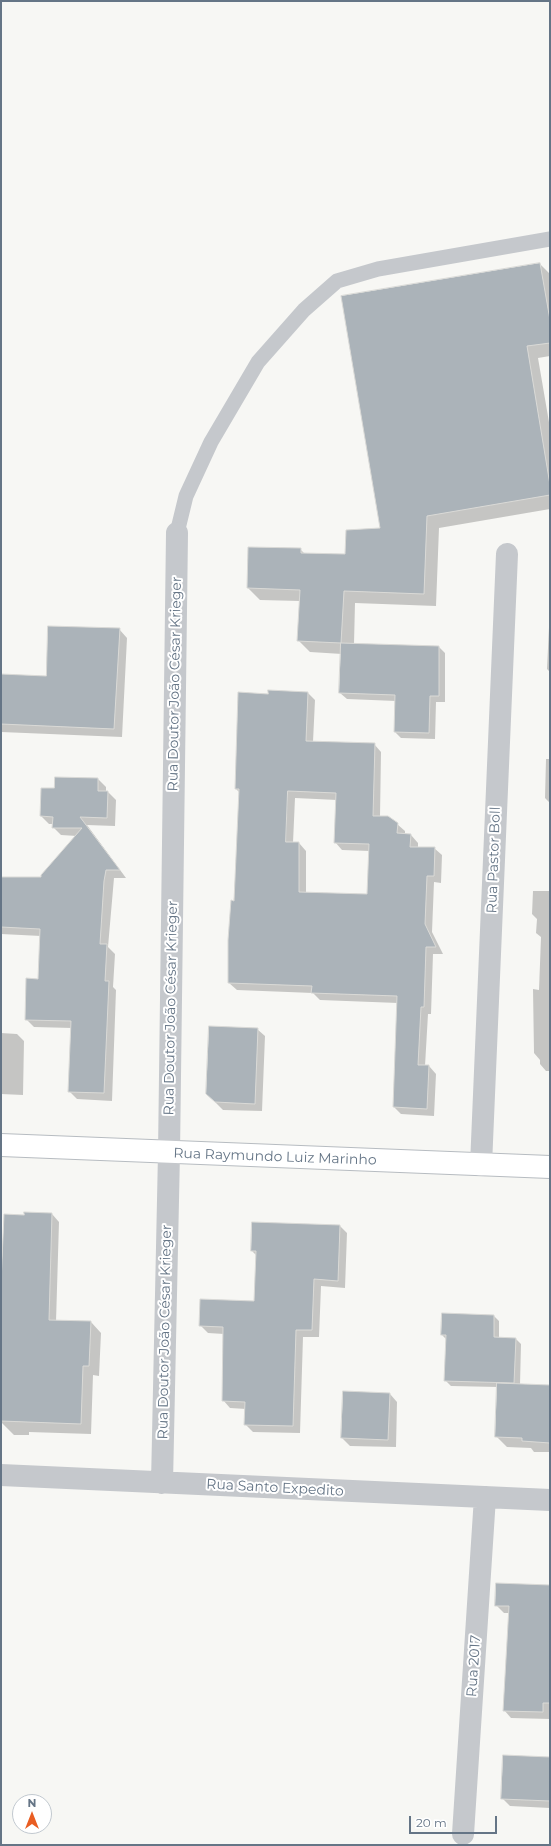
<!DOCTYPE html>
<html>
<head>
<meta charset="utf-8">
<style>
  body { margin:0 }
  #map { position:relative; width:551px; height:1846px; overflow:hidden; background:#f7f7f4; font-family:Montserrat,sans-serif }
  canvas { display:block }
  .frame { position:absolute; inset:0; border:2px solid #657586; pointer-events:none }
  .north { position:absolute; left:12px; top:1794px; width:40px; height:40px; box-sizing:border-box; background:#fff; border:1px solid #c1c8cf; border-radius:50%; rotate:0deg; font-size:11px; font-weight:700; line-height:16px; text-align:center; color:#657586 }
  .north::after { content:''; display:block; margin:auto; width:14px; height:18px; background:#e95d22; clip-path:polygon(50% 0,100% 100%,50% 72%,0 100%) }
  .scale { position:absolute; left:409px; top:1816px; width:88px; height:18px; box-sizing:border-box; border:2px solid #657586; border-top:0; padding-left:5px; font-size:12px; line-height:14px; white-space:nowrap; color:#657586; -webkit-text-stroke:3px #fff; paint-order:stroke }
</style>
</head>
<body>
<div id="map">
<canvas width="551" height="1846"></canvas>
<div class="frame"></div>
<div class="north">N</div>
<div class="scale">20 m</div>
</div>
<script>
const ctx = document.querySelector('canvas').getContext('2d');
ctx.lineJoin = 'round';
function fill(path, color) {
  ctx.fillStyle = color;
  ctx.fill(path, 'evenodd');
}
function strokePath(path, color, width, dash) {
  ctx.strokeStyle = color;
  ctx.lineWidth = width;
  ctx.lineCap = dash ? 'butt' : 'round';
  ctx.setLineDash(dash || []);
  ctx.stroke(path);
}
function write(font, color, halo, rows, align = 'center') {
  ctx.font = font + ' Montserrat,sans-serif';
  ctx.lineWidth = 4;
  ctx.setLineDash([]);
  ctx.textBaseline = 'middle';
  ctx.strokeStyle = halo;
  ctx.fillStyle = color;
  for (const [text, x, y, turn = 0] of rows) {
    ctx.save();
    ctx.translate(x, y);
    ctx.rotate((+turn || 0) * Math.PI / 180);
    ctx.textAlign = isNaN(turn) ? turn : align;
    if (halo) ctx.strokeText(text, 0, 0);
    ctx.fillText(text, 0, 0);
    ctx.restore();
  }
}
fill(new Path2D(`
  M540,264L550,274V356L538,358L550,428V509L439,528L436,606L355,603L354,644L439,647L445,653V702H436L435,739L401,738L395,732L396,701L347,699L340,693L342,654L310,652L298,640L300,601L260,600L248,588L300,549L305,554L346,555L381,529Z
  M549,627H550V672L547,669Z
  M119,629L127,638L122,737L1,732V675L46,677Z
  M308,693L315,700L313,742L374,744L381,752L380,817L397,824L405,831V835H411L418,843V848H434L442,855L441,883L434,882L432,932L443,954H433L431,1014H428L425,1066H429L436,1074L434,1116L401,1114L394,1107L398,1003L320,1000L313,993L237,990L229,983L240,793L236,789L269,695ZM295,798L337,800L335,842L342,850L370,851L368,895L306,894V851L299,843H293Z
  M546,759H550V803L545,798Z
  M98,779L106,787V792H108L116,800L115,826L87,825L126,878H114L108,947L115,954L113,987L116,990L112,1101L77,1099L69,1091L72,1028L34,1027L26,1019L39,980L41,936L1,934V877L42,878L77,836L61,835L53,827V824H49L41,816L55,789Z
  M533,891H550V1071H546L540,1064V1060L534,1053L533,989L539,990L541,937L536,933L537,919L532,914Z
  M257,1029L265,1036L262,1111L223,1110L215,1102Z
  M1,1033L17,1034L24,1041L23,1095L1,1094Z
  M52,1214L59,1222L56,1322H91L101,1333L99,1376L93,1375L91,1434L29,1432V1435H14L1,1422V1259H3L25,1216Z
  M340,1226L347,1233L345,1288L321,1286L319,1337H303L300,1433L253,1432L245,1424L246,1409L230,1408L223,1400L224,1334L208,1333L200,1325L255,1302L257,1256L252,1251Z
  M443,1314L494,1316L499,1321V1338L516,1339L521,1344L520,1385L550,1386V1452H534L531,1448L507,1447L496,1436L498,1387L451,1386L445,1380L447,1340L442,1335Z
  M390,1394L397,1402L396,1447L350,1446L342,1438Z
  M550,1586V1719L511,1718L504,1710L509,1613H504L496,1605Z
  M550,1758V1808L510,1806L502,1798Z`), '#0003');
const building = new Path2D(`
  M540,263L550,320V343L527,346L550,485V495L427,516L424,594L344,591L341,643L297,641L300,590L247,588L248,547L301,548V553L345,554L346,530L380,528L341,296Z
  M48,626L120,628L114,729L1,724V674L46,676Z
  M341,643L439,646V696H430L429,733L394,732L395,695L339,693Z
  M268,690L308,692L306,741L375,743L373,816H388L398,823L397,833L411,834L410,847H435L434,876H427L425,924L436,947H426L424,1007H421L418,1065H429L427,1109L393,1107L397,996L311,993L312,986L228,983V940L231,900L234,901L239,789H235L238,692L268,694ZM288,791L336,793L334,843L369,844L367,894L299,892V842H286Z
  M55,777L98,778V791H108L107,818L80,817L120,870H106L104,881L100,944H107L105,981H109L104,1093L68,1092L71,1021L25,1020L26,978L38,979L40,929L1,927V877H41V875L82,828H52L53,817L40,816L41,788H54Z
  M209,1026L258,1028L255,1104L215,1102L206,1094Z
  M24,1212L52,1213L49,1320L91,1321L89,1366H83L81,1424L1,1421V1283L4,1214L24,1215Z
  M252,1222L340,1225L338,1281L314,1279L312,1330H296L293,1426L244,1425L245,1402L222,1401L223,1327L199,1326L200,1299L254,1301L256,1251H251Z
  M442,1313L494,1315V1337L516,1338L514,1383L444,1381L446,1335H441Z
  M497,1383L550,1385V1443L522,1441V1438L495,1437Z
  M343,1391L390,1393L388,1440L341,1438Z
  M496,1583L550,1585V1703H543V1712L503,1711L509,1606H495Z
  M503,1755L550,1757V1801L501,1799Z`);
fill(building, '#abb3b9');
strokePath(building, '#d9d9d6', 1);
const secondary = new Path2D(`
  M1,1145L550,1167`);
strokePath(secondary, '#b7bcc1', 24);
strokePath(new Path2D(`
  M177,533L186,496L211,442L258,362L304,310L337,281L378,269L550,239`), '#c5c8cc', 15);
strokePath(new Path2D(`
  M481,1165L507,554
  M1,1475L550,1500
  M162,1483L169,1153L177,533
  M463,1834L485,1497`), '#c5c8cc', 22);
strokePath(secondary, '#fff', 22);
write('14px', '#657586', '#fff', [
  ["Rua Doutor João César Krieger",175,684,-89],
  ["Rua Pastor Boll",494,860,-88],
  ["Rua Doutor João César Krieger",171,1008,-89],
  ["Rua Raymundo Luiz Marinho",275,1157,2],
  ["Rua Doutor João César Krieger",165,1332,-89],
  ["Rua Santo Expedito",275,1488,3],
  ["Rua 2017",474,1666,-86]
]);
</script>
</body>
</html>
